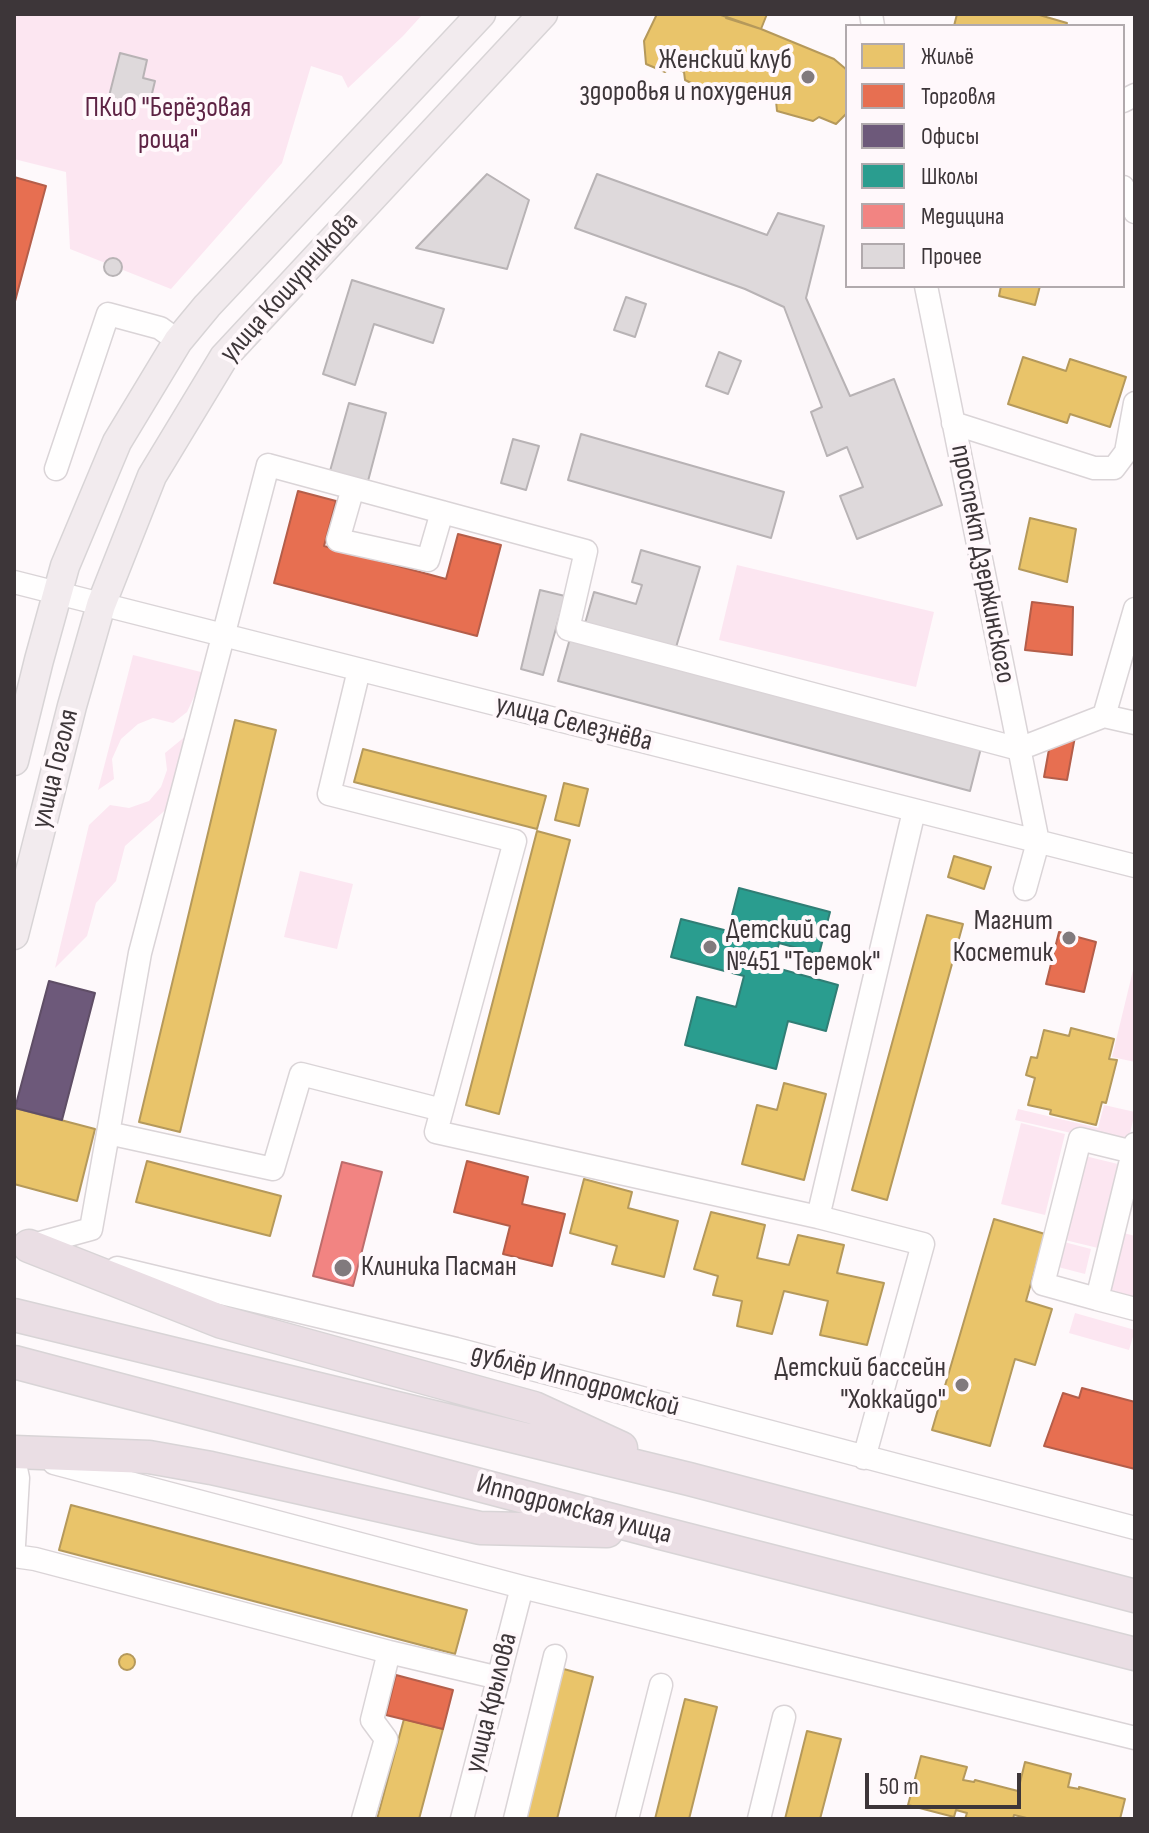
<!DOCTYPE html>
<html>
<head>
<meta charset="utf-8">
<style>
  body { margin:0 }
  #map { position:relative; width:1149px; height:1833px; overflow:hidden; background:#fef9fb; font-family:"Sofia Sans Condensed",sans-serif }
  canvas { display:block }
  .frame { position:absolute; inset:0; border:16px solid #3d3639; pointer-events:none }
  .legend { position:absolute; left:845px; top:24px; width:280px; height:264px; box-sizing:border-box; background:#fff8fb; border:2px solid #b1aaad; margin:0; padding:10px 14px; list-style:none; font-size:24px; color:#3d3639 }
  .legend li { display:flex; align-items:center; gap:16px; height:40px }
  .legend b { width:40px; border:2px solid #b1aaad }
  .scale { position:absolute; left:865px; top:1773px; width:156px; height:36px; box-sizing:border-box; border:4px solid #3d3639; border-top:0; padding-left:10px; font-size:24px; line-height:28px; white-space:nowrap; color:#3d3639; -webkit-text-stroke:6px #fff8fb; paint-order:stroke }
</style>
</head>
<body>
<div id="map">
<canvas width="1149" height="1833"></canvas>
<div class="frame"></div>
<ul class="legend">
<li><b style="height:22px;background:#e9c46a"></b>Жильё</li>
<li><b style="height:22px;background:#e76f51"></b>Торговля</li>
<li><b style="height:22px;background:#6d597a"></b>Офисы</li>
<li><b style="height:22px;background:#2a9d8f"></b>Школы</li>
<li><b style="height:22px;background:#f28482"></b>Медицина</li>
<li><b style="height:22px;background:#ded9db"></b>Прочее</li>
</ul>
<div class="scale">50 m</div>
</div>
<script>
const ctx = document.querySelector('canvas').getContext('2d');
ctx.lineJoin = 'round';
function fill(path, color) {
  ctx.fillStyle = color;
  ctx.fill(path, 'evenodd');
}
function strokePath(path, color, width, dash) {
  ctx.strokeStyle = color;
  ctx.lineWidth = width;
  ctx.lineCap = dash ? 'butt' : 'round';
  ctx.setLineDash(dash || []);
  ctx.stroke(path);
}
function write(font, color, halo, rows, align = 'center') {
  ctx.font = font + ' "Sofia Sans Condensed",sans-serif';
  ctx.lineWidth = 8;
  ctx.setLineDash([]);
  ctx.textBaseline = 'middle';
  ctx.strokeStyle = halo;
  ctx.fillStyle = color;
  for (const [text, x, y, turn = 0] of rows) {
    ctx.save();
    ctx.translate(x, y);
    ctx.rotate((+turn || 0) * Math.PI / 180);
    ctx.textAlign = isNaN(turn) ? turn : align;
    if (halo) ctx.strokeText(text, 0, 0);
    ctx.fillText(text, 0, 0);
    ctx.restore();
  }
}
fill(new Path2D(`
  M14,14H423L403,36L348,88L342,76L311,66L282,163L171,289L70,249L66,172L14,159Z
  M737,565L934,612L916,687L719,640Z
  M133,655L205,673L187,712L173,723L153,718L138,724L121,739L112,759L114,779L98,790Z
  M187,735L171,805L125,846L116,881L96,903L87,936L55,968L89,825L110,805L129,808L149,801L161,787L167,770L165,753Z
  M300,871L353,884L337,949L284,937Z
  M1135,962V1062L1112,1057Z
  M1104,1105L1135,1112L1127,1146L1015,1120L1018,1109L1098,1128Z
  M1021,1123L1065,1134L1045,1215L1001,1204Z
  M1085,1156L1122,1165L1102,1249L1065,1240Z
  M1120,1232L1135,1236L1133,1265H1135V1306L1100,1297Z
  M1064,1242L1091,1249L1085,1274L1058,1267Z
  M1075,1313L1135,1330L1129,1350L1069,1333Z`), '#fce6f1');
const homes = new Path2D(`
  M657,14H718L761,29L834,59L847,70V113L836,124L819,117L813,121L777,111L776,101L724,84L716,95L685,80L684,72L673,66L665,72L646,64L644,41Z
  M727,14H767L761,29L726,18Z
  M957,14H1036L1067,23L1066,26H954Z
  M1001,286H1040L1035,305L999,296Z
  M1023,357L1066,371L1070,359L1126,377L1110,427L1070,414L1067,423L1008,404Z
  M1030,518L1076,529L1067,582L1019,569Z
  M235,720L276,730L180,1132L139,1122Z
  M363,749L546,796L537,829L354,782Z
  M564,783L588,789L579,826L555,820Z
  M537,831L570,840L499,1114L466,1105Z
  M954,856L991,867L984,889L948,877Z
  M927,915L963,924L887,1200L852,1190Z
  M1071,1028L1114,1039L1109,1059L1117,1060L1106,1103L1102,1102L1096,1125L1050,1114L1051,1110L1028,1105L1035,1078L1026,1075L1031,1057L1037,1058L1044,1030L1069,1036Z
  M784,1083L826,1094L804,1180L742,1164L757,1105L777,1110Z
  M15,1108L95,1129L77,1201L14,1184Z
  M147,1161L281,1196L270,1236L136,1202Z
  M584,1179L632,1192L628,1208L678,1221L664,1277L612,1264L617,1246L570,1233Z
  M711,1212L765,1225L757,1258L789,1265L798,1235L844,1245L837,1273L884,1283L867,1345L820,1335L828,1301L784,1291L772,1334L737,1326L742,1301L713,1295L718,1276L694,1269Z
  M994,1219L1045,1234L1026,1301L1052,1309L1035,1365L1015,1359L990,1446L932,1430Z
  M71,1505L467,1610L455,1654L59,1550Z
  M119 1662a8 8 0 1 1 16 0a8 8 0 1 1-16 0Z
  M560,1668L593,1677L557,1819H522Z
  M685,1699L717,1707L689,1819H655Z
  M404,1719L443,1729L419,1819H377Z
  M807,1731L841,1739L820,1819H785Z
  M921,1756L967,1767L963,1780L974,1782L975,1780L1018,1791L1025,1762L1071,1774L1068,1787L1079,1789V1787L1125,1799L1120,1819H1031L1014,1815L1013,1819H965L967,1813L956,1810L954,1817L908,1805Z`);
fill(homes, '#e9c46a');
strokePath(homes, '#b5995b', 2);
const shops = new Path2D(`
  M14,177L46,186L14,305Z
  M298,491L336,501L324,546L446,579L458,534L501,545L477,636L274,583Z
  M1032,602L1073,607L1072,655L1025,650Z
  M1053,727L1076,731L1067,780L1044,777Z
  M1059,932L1096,942L1084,992L1046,984Z
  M467,1161L528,1177L522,1204L565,1214L552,1266L503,1254L510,1226L454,1212Z
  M1082,1388L1135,1402V1469L1044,1446L1063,1393L1079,1398Z
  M396,1675L453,1690L443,1729L386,1715Z`);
fill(shops, '#e76f51');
strokePath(shops, '#b45e4a', 2);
const offices = new Path2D(`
  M49,981L95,993L62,1120L15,1108Z`);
fill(offices, '#6d597a');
strokePath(offices, '#5f4e66', 2);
const schools = new Path2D(`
  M739,888L830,912L819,954L779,943L773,967L838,985L826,1031L788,1021L776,1069L685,1045L697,997L736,1007L744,976L671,957L681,919L728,931Z`);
fill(schools, '#2a9d8f');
strokePath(schools, '#307e75', 2);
const health = new Path2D(`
  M342,1162L382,1172L353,1286L313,1276Z`);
fill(health, '#f28482');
strokePath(health, '#bc6d6c', 2);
const building = new Path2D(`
  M120,53L147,60L143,78L155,81L149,106L135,103L132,119L105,112Z
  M487,174L529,200L507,269L416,248Z
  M597,174L767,235L778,213L824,226L806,298L850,396L894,379L942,505L857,539L840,496L863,487L847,447L827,456L811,412L822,407L784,307L745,289L575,228Z
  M104 267a9 9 0 1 1 18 0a9 9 0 1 1-18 0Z
  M352,280L444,309L433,343L374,324L355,385L323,374Z
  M626,297L646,304L635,337L614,330Z
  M719,352L741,361L728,394L706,386Z
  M349,403L386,413L368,481L330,471Z
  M581,434L784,492L771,538L568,480Z
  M513,439L539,446L526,490L501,483Z
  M641,550L700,567L674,654L584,627L594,592L636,604L642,585L632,582Z
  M540,590L565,596L543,675L521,669Z
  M571,635L982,744L970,791L558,681Z`);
fill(building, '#ded9db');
strokePath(building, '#b8b3b5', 2);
const minor = new Path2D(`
  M871,14L873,26
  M1123,101L1135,95
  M1123,187L1135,212
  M926,286L1038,842L1025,889
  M953,423L1094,468H1114L1126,452L1135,403
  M56,469L108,314L160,328L178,341
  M353,488L338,540L428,560L442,512
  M14,582L1135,866
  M1104,716L1135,609
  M442,1110L436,1132L818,1217L923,1244L864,1458
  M108,1133L273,1169L301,1074L442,1110L515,841L329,794L359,670
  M1135,1144L1097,1299L1135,1309
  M818,1217L914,811
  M29,1246L91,1229L140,953L268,465L586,551L568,629L1019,749L1104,716L1135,723
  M117,1268L456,1349L1135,1528
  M1097,1299L1043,1284L1080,1139L1133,1152
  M14,1459L18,1478L14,1545
  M54,1463L522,1587L1135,1738
  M14,1556L35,1559L389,1652L499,1678
  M363,1819L386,1739L372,1720L389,1652
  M462,1819L522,1587
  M515,1819L555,1656
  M627,1819L661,1685
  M759,1819L784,1717`);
const major = new Path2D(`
  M14,761L39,660L65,566L117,442L178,341L207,306L481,14
  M14,935L72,706L101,605L152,476L224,357L543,14`);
const highway = new Path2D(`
  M29,1246L222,1322L534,1408L621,1448
  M14,1315L689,1479L1135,1596
  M14,1362L661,1533L1135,1654
  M14,1452L149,1457L211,1468L480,1528L607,1531`);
strokePath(minor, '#dad4d7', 25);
strokePath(major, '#d8d4d6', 31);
strokePath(highway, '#d8d4d6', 35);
strokePath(minor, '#fffefe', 22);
strokePath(major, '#f2ebee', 28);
strokePath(highway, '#eadee4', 32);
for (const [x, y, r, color] of [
  [808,77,8,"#817a7d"],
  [1069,938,8,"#817a7d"],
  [710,947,8,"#817a7d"],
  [343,1268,10,"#817a7d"],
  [962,1385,8,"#817a7d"]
]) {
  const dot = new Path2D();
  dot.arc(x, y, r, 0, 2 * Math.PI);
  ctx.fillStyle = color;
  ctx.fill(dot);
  strokePath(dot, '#fff8fb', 3);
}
write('28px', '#3d3639', '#fff8fb', [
  ["Женский клуб",792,61],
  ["здоровья и похудения",792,93],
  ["Магнит",1053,922],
  ["Косметик",1053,954],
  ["Детский сад",726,931,"left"],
  ["№451 \"Теремок\"",726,963,"left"],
  ["Клиника Пасман",361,1268,"left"],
  ["Детский бассейн",946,1369],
  ["\"Хоккайдо\"",946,1401]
], 'right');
write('28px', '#5d2344', '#fff8fb', [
  ["ПКиО \"Берёзовая",168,109],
  ["роща\"",168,141]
]);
write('28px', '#3d3639', '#fff8fb', [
  ["улица Кошурникова",290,288,-48],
  ["проспект Дзержинского",982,564,79],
  ["улица Селезнёва",574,724,14],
  ["улица Гоголя",56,769,-76],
  ["дублёр Ипподромской",575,1381,15],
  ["Ипподромская улица",574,1510,15],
  ["улица Крылова",492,1703,-76]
]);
</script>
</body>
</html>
